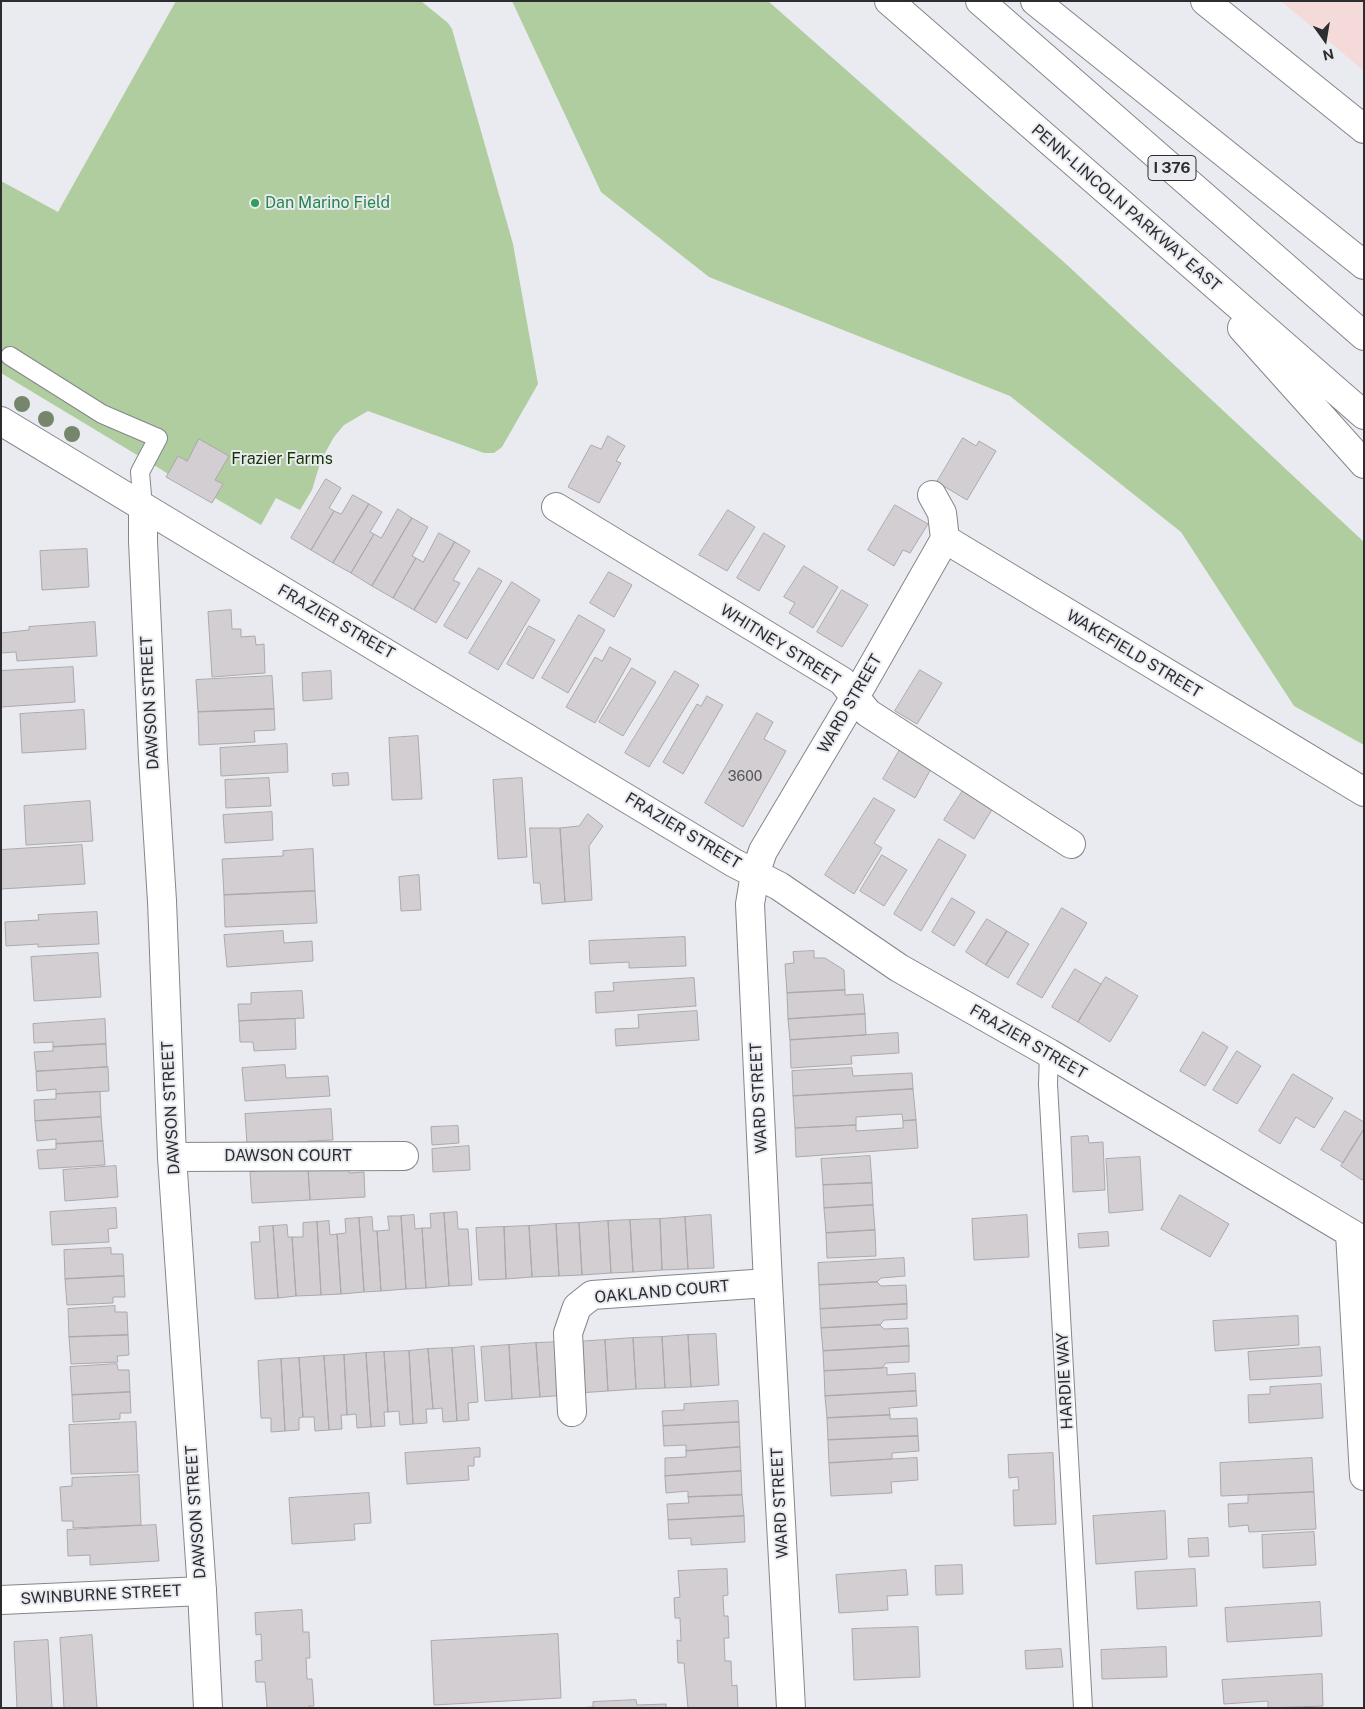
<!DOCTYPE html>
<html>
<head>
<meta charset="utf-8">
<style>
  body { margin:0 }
  #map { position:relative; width:1365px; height:1709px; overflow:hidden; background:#e9ebf0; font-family:"Public Sans",sans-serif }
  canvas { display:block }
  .frame { position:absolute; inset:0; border:2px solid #2c2d2f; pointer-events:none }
  .north { position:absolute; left:1300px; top:15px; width:50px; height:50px; -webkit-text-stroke:4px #e9ebf0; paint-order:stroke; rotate:167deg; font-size:14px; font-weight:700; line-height:20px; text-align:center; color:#2c2d2f }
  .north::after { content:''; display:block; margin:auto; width:18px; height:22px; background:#2c2d2f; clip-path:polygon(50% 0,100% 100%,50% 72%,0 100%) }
</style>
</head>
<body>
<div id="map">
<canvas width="1365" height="1709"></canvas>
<div class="frame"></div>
<div class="north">N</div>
</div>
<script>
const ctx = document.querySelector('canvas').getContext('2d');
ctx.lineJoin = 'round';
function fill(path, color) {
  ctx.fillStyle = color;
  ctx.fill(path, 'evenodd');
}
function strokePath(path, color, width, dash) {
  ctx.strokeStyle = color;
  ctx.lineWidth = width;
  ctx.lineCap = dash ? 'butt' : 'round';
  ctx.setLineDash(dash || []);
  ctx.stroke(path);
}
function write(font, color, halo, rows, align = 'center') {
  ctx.font = font + ' "Public Sans",sans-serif';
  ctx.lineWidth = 4;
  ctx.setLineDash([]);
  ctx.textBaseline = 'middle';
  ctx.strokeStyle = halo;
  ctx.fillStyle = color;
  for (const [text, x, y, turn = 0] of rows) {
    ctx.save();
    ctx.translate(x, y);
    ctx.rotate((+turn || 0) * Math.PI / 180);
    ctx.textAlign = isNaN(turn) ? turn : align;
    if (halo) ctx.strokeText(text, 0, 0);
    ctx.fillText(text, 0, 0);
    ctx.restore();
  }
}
fill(new Path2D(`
  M1281,1H1364V71Z`), '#f5dada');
fill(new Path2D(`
  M176,1H421L448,23L452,29L513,244L538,384L502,447L494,453H484L368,411L344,425L334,437L321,460L312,490L300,510L276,498L261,525L215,498L212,503L162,470L1,373V181L58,212Z
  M512,1H768L1065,263L1364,542V745L1294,706L1181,532L1010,396L709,277L601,192Z`), '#afcd9f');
const building = new Path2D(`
  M608,436L625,446L616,461L621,463L599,503L568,487L591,445L601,449Z
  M963,438L976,446L979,441L996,451L967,500L937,482Z
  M199,439L229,456L215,480L223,484L212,503L166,477L178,456L187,461Z
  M326,479L341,488L329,508L334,511L311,550L291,538Z
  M353,495L369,504L333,563L311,550L334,511L341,514Z
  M369,504L382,512L370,532L374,534L351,573L333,563Z
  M895,505L928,524L910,553L903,550L894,566L868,550Z
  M398,509L412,518L372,586L351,573L374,534L381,538Z
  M728,510L755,527L727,571L699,555Z
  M412,518L428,527L412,556L416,558L393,598L372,586Z
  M439,533L455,542L414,610L393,598L416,558L423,562Z
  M764,533L785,546L759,591L737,578Z
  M455,542L470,551L453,580L460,583L436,623L414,610Z
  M87,549L89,587L42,590L40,551Z
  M804,566L838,587L813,628L789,613L795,603L784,597Z
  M479,568L502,581L467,639L444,626Z
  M609,572L632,585L614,617L590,603Z
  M512,582L540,600L498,670L469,653Z
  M842,590L868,605L842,647L817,632Z
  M231,610L232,629H241V637L255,636L256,645L264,644L265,673L212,677L208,612Z
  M579,615L605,630L568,693L542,678Z
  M95,622L97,656L17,661L16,652L1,653V633L29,630V627Z
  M529,626L555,640L533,679L507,664Z
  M610,647L631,659L595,723L566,707L595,657L602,661Z
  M73,667L75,702L1,707V671Z
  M632,668L656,682L623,736L599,722Z
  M920,670L942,683L917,724L895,711Z
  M331,671L332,699L303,701L302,673Z
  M675,671L699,685L649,767L625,753Z
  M272,676L274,709L198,712L196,680Z
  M707,696L723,705L683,774L663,762L697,704L701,706Z
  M274,709L275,730L254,731L255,742L199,745L198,712Z
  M84,710L86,749L22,753L20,714Z
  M757,713L773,722L764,739L786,751L743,827L705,803Z
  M418,736L422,799L392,800L389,738Z
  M287,744L288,772L221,776L220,748Z
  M901,748L932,767L915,798L883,779Z
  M348,773L349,785L333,786L332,774Z
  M269,778L271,806L226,808L225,780Z
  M522,778L527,857L498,859L493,780Z
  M964,789L993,808L974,839L944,820Z
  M874,798L895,810L874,843L882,848L854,894L825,875Z
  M90,801L93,841L26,845L24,806Z
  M272,812L273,840L225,843L223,815Z
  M588,814L603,826L589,846L592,900L565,902L560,828L579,826Z
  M530,828H560L565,902L542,904L540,883H534Z
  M939,839L966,855L921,931L894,914Z
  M82,845L85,884L1,889V850Z
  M313,849L315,891L224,895L222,859L283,856V851Z
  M882,855L907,870L884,906L860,891Z
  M419,875L421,910L401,911L399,877Z
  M315,891L317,923L225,927L224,895Z
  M952,898L975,912L954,946L932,932Z
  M1062,908L1087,923L1042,998L1017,984Z
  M97,912L99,944L38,947V944L6,946L5,922L39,920L38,915Z
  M987,919L1007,931L986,965L966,952Z
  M283,931L284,943L312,941L313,961L227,967L224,935Z
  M1007,931L1029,944L1008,978L986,965Z
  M685,937L686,966L629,968V962L590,964L589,941Z
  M814,951V958H825L844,970L845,990L787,993L785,964L794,963L793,952Z
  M98,953L101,997L34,1001L31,957Z
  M1075,969L1101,984L1078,1022L1052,1007Z
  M1106,977L1138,996L1110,1042L1078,1022Z
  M694,978L696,1006L596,1013L595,992L614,991L613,983Z
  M845,990V995L863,994L865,1014L788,1019L787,993Z
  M302,991L304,1018L239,1021L238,1004H251V993Z
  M697,1011L699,1040L616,1046L615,1029L639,1028L638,1015Z
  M865,1014L866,1035L790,1040L788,1019Z
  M105,1019L106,1044L53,1047V1042L34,1043L33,1024Z
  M295,1019L296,1049L254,1051L253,1042H240L239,1021Z
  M1203,1032L1228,1047L1205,1086L1180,1071Z
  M898,1033L899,1053L851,1056L852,1064L791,1068L790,1040Z
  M106,1044L107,1067L36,1071L34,1052L53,1051V1047Z
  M1237,1051L1261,1066L1237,1104L1213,1090Z
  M285,1065L286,1078L328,1076L330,1096L245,1101L242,1068Z
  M108,1067L109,1091L56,1094V1089L37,1091L36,1072Z
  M852,1068L853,1076L912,1073L913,1089L793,1096L792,1071Z
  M1293,1074L1333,1098L1314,1128L1296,1117L1280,1144L1259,1131Z
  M913,1089L916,1120L903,1121L902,1114L856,1117V1125L795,1128L793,1096Z
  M100,1092L101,1117L35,1121L34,1100L56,1099V1094Z
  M331,1109L333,1140L309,1141V1147L279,1149L278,1142L247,1144L245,1114Z
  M1345,1111L1364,1122V1129L1343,1163L1321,1150Z
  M101,1117L103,1141L56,1144V1139L37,1141L35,1121Z
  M916,1120L918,1148L796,1157L795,1128L856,1125V1131L903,1128V1121Z
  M458,1126L459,1143L432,1145L431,1127Z
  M1364,1129V1178L1362,1180L1341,1166Z
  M1088,1136L1089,1143L1103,1142L1105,1190L1073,1192L1071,1137Z
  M103,1141L105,1165L39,1169L37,1150L56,1149V1144Z
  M469,1146L470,1170L433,1172L432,1149Z
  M870,1156L872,1183L823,1185L821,1159Z
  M1140,1157L1143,1210L1109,1213L1106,1159Z
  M116,1166L118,1197L65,1201L63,1170Z
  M349,1166V1173L364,1172L365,1197L310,1200L308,1168Z
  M308,1168L310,1200L252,1203L250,1172Z
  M872,1183L873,1205L824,1208L823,1185Z
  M1180,1195L1229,1224L1210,1257L1161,1229Z
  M873,1205L875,1230L826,1233L824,1208Z
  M116,1208L117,1228L108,1229L109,1242L52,1245L50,1212Z
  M457,1212L458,1229H468L472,1285L449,1286L444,1213Z
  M444,1213L449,1286L426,1288L422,1228H431L430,1214Z
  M414,1215L415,1229L422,1228L426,1288L406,1289L401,1216Z
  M711,1215L714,1268L688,1269L685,1217Z
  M1027,1215L1029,1257L974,1260L972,1219Z
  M388,1216H401L406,1289L381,1291L377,1231L389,1230Z
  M372,1217L373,1231H377L381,1291L364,1292L359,1218Z
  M685,1217L688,1269L662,1270L660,1219Z
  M359,1218L364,1292L341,1294L337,1234L346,1233L345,1219Z
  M660,1219L662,1270L633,1272L630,1220Z
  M630,1220L633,1272L611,1273L608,1221Z
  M329,1221L330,1235L337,1234L341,1294L321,1295L317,1222Z
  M608,1221L611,1273L582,1275L579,1223Z
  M317,1222L321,1295L296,1296L292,1237H303V1223Z
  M579,1223L582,1275L559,1276L556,1224Z
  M556,1224L559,1276L532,1277L529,1226Z
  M287,1225L288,1237H292L296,1296L278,1298L273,1226Z
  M273,1226L278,1298L255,1299L251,1242H260L259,1227Z
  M529,1226L532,1277L506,1279L504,1227Z
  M504,1227L506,1279L479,1280L476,1228Z
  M875,1230L876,1256L827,1258L826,1233Z
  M1108,1232L1109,1246L1079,1248L1078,1234Z
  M111,1248V1254H123L124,1276L65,1279L64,1250Z
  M904,1258L905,1276L881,1278L877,1282L819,1285L818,1263Z
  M124,1276L125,1297H113V1303L67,1305L65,1279Z
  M877,1282L881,1286L906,1285L907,1304L820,1309L819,1285Z
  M907,1304V1319L884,1320L880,1325L821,1328L820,1309Z
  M115,1306V1312H127L128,1335L69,1337L68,1309Z
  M1298,1316L1299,1345L1215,1351L1213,1321Z
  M880,1325L884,1329L908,1328L909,1346L823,1351L821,1328Z
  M716,1334L719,1385L691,1387L688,1335Z
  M128,1335L129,1355L117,1356L118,1362L71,1364L69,1337Z
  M688,1335L691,1387L665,1388L662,1337Z
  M662,1337L665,1388L636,1389L633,1338Z
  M633,1338L636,1389L608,1391L605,1340Z
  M605,1340L608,1391L578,1393L576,1342Z
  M562,1342L566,1395L540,1397L536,1343Z
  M536,1343L540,1397L512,1399L509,1345Z
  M509,1345L512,1399L485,1401L481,1347Z
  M474,1346L478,1402L468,1403L469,1420L457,1421L452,1348Z
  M909,1346V1362L886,1363L882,1368L824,1371L823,1351Z
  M1320,1347L1322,1376L1250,1380L1248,1352Z
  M452,1348L457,1421L443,1422L442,1408L433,1409L428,1349Z
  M428,1349L433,1409H426L427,1423L413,1424L409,1351Z
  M409,1351L413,1424L400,1425L399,1411L388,1412L384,1352Z
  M384,1352L388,1412H384L385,1426L371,1427L366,1353Z
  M366,1353L371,1427L357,1428L356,1414L347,1415L344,1355Z
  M344,1355L347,1415H341L342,1429L329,1430L324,1356Z
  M324,1356L329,1430L315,1431L314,1417H303L299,1358Z
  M299,1358L303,1417L299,1418V1430L285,1431L281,1359Z
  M281,1359L285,1431L271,1432V1418H261L258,1361Z
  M117,1364L118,1370H129L130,1392L72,1395L70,1367Z
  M887,1368V1375L915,1373L916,1391L825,1396L824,1371Z
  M1321,1384L1323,1418L1249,1423L1248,1395L1270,1394V1387Z
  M916,1391L917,1406L889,1408L890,1415L827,1418L825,1396Z
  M130,1392L131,1413H120V1419L73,1422L72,1395Z
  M738,1401L739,1422L663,1426L662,1411L684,1410V1404Z
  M890,1415V1419L917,1418L918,1436L828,1440L827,1418Z
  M136,1422L138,1472L71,1474L69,1425Z
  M739,1422L740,1447L686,1451V1445L664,1446L663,1426Z
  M918,1436L919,1451L892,1453V1459L829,1463L828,1440Z
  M740,1447L741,1471L665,1476V1458L686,1457V1451Z
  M480,1448V1457H474V1466H468L469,1480L407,1484L405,1453Z
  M1053,1453L1056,1524L1014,1526L1013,1490H1019L1018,1477L1009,1478L1008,1455Z
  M917,1458L918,1480L891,1482L892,1493L831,1496L829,1463Z
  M1312,1458L1314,1492L1221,1496L1220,1463Z
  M741,1471L742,1495L688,1497V1491L666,1493L665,1476Z
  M139,1475L141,1525L73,1528V1521H62L60,1487L72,1486V1478Z
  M1314,1492L1316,1529L1249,1532L1248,1525L1229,1527L1228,1504L1248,1503V1495Z
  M369,1493L371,1523L354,1524L355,1540L292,1544L289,1498Z
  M742,1495L744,1516L668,1520L667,1504L689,1503L688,1497Z
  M1165,1511L1167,1559L1096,1564L1093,1516Z
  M744,1516L745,1542L691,1545V1538L669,1539L668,1520Z
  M156,1525L159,1561L90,1565V1555L68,1556L67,1530Z
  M1314,1532L1316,1565L1263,1568L1262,1535Z
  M1208,1538L1209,1556L1189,1557L1188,1539Z
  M962,1565L963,1594L936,1595L935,1566Z
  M727,1569L728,1595L723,1596L724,1616H728L729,1638H724L725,1661H731L732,1686L737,1685L738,1708H688L684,1663H678L677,1640L681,1641L680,1618H675L674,1598L680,1597L678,1571Z
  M1195,1569L1197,1606L1137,1609L1135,1572Z
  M906,1570L908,1595L887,1596L888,1610L839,1613L836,1575Z
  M1320,1602L1322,1636L1227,1642L1225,1608Z
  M302,1610L303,1632H309L310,1658H306L307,1679H312L314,1706H309V1708H267L265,1682H256L255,1661L262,1660L261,1634L256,1635L255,1613Z
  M918,1627L920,1677L854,1680L852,1629Z
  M558,1634L561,1698L434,1705L431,1641Z
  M92,1635L97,1708H64L60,1638Z
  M48,1640L52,1708H17L14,1642Z
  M1166,1647L1167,1677L1102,1679L1101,1650Z
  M1061,1649L1063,1667L1026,1669L1025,1651Z
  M1322,1674L1323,1706L1268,1708V1701L1224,1704L1222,1680Z
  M636,1700L637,1705L666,1704V1708H578L593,1707V1702Z`);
fill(building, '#d2ced2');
strokePath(building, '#aca8ab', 1);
const service = new Path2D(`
  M10,356L102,414L158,438L140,472L143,507
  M1049,1053L1048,1084L1083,1708`);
const minor = new Path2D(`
  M1,421C245,569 491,715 734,863L779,886L899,968L1049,1053L1364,1241
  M932,495L942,513L945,539
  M143,507V541L153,758L162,901L172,1157L202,1591
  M556,507L842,681L868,713L1071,844
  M945,539L1364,792
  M172,1157L404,1156
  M1350,1233L1364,1476
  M572,1412L568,1333L577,1307L592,1295L768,1283
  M791,1708L768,1283L750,904L755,874L763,851L863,683L945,539`);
const tertiary = new Path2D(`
  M1,1600L202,1591L208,1708`);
const primary = new Path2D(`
  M1205,1L1364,129`);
const motorway = new Path2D(`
  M889,1L1364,415
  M980,1L1364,336
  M1035,1L1364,265
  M1242,328L1364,464`);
strokePath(service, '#84868a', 20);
strokePath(minor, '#84868a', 30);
strokePath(tertiary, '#84868a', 30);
strokePath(primary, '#84868a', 30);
strokePath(motorway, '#84868a', 30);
strokePath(service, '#fff', 18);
strokePath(minor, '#fff', 28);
strokePath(tertiary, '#fff', 28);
strokePath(primary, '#fff', 28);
strokePath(motorway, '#fff', 28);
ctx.fillStyle = '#75866c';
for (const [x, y] of [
  [22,404],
  [46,419],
  [72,434]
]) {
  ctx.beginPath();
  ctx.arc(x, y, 8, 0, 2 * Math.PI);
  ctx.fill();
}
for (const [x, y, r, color] of [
  [255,203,5,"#2e9e5b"]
]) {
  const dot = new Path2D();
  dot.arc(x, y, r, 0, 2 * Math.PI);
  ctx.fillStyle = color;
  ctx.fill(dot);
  strokePath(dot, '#e9ebf0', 2);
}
write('14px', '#565558', null, [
  ["3600",745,777]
]);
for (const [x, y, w] of [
  [1172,168,48]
]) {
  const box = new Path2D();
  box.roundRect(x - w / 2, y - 12.5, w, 25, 4);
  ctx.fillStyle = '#e9ebf0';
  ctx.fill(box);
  strokePath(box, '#2c2d2f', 1);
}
write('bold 15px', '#2c2d2f', null, [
  ["I 376",1172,168]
]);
write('16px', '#27864d', '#e9ebf0', [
  ["Dan Marino Field",265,203]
], 'left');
write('16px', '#2c2d2f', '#e9ebf0', [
  ["PENN-LINCOLN PARKWAY EAST",1126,208,41],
  ["FRAZIER STREET",336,622,30],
  ["WHITNEY STREET",780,645,32],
  ["WAKEFIELD STREET",1134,654,31],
  ["DAWSON STREET",150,703,-93],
  ["WARD STREET",850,704,-60],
  ["FRAZIER STREET",683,831,31],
  ["FRAZIER STREET",1028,1042,30],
  ["WARD STREET",759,1098,-93],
  ["DAWSON STREET",171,1108,-93],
  ["DAWSON COURT",288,1156],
  ["OAKLAND COURT",662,1292,-5],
  ["HARDIE WAY",1065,1381,-93],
  ["WARD STREET",780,1503,-93],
  ["DAWSON STREET",196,1512,-94],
  ["SWINBURNE STREET",101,1595,-3]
]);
write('16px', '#163400', '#e9ebf0', [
  ["Frazier Farms",282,459]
]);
</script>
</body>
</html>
